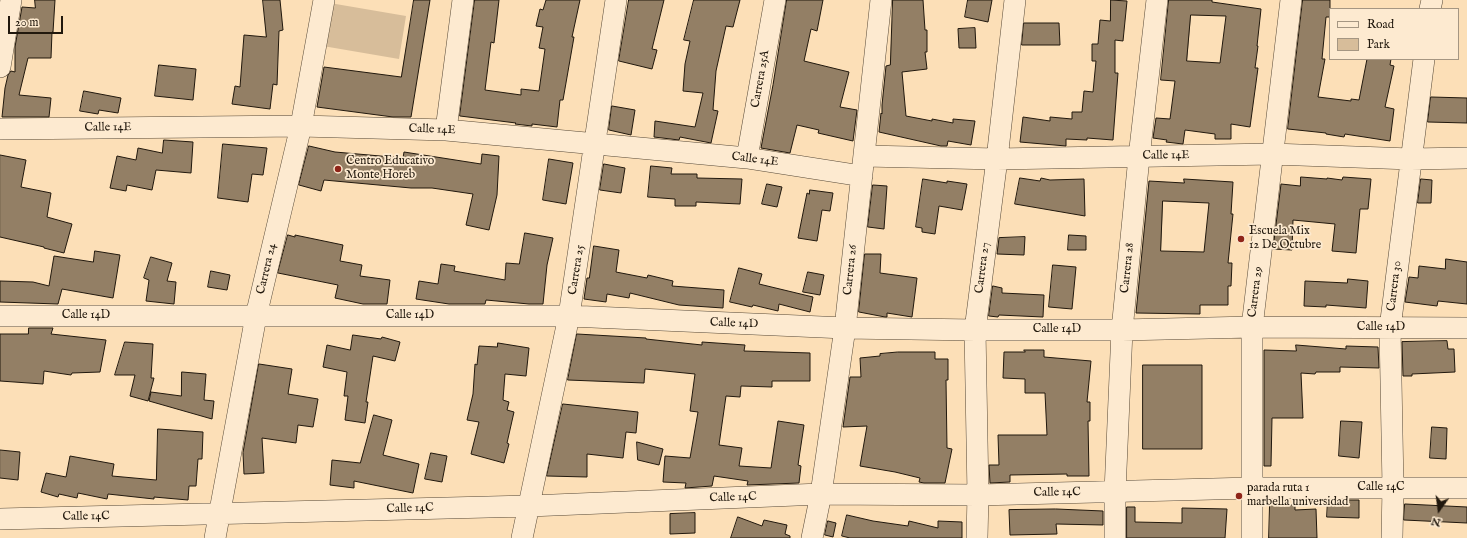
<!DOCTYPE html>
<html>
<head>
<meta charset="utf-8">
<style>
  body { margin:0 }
  #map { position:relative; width:1467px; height:538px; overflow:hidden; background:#fcdfb7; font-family:"IM FELL English",serif }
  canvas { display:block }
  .legend { position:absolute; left:1329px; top:8px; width:130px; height:52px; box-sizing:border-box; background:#fdead0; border:1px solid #a59682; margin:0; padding:5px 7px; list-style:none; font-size:12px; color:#21180d }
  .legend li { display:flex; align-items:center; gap:8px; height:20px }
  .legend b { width:20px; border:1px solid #a59682 }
  .north { position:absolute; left:1419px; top:490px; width:40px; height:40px; -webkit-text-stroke:3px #fdead0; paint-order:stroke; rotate:194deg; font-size:11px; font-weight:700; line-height:16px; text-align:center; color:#21180d }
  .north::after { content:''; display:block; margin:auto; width:14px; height:18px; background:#21180d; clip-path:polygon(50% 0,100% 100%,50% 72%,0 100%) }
  .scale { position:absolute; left:8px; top:16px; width:55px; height:18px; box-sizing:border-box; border:2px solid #21180d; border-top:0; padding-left:5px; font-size:12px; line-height:14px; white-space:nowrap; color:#21180d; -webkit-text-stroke:3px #fdead0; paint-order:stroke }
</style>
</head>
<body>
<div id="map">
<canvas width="1467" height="538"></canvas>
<ul class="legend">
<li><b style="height:5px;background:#fdead0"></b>Road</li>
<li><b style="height:11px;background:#d7bd9a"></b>Park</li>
</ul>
<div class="north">N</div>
<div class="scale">20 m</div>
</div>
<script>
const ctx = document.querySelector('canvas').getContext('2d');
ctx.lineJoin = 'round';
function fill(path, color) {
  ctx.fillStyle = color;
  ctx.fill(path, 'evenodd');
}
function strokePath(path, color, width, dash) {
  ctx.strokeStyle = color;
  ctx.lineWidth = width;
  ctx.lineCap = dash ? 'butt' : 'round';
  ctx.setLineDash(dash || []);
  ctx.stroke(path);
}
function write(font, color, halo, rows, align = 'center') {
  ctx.font = font + ' "IM FELL English",serif';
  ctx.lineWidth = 3.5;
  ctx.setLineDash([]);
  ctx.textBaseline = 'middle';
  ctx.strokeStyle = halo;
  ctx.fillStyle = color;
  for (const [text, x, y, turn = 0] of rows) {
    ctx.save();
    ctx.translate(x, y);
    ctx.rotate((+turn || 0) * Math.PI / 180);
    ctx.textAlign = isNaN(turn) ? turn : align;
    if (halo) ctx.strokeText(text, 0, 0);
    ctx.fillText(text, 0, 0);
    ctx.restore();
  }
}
fill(new Path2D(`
  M324,2L406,16L399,59L317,45Z`), '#d7bd9a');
const building = new Path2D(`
  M35,0H55L53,32H52L51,58H28L19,95L51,98L49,117H2L5,88L8,75L11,71L15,72V47L22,7L35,8Z
  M263,0H280L283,30L279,31L277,85L273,84L270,109L232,104L235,86L240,87L244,35L266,37Z
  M414,0H430L411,117H393L317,107L324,67L401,77Z
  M475,0H499L494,43L491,42L485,90L521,95V89L539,91L545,49L539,48L543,27L536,26L540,9L543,10L546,0H580L572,37H574L563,100H560L557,127L532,124V126L515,124L516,123L460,116Z
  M629,0H664L652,49L657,50L652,69L619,61Z
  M694,0H740L733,27L726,26L716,71L713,110L718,111L711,143L680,137L679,140L654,137L655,121L695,127L703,93L683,91L685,64L690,41L684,40Z
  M787,0H823L817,31L811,29L804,61L849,72L840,107L857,110L853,141L818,133L819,130L797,125L790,153L761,148L773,85Z
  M893,0H923L925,30H927V52H925L927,69L902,72L906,116L932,121V119L953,123V119L975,121L971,145L948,141L947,146H941L879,132L881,113L882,114V105L886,66L890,65Z
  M968,0H992L988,22L965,17Z
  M1111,0L1127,1L1123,41L1115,40V73H1118L1113,140L1087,138V140L1066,139V146L1020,142L1023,117L1050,121V117L1072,119V112H1082L1084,91L1093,92L1096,61H1092V44H1098L1100,20L1110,21Z
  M1169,0H1212V2L1261,9L1257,46H1258L1255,68H1258L1250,127L1231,124V139H1215V134L1185,130L1183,144L1166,142L1167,140L1153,138L1156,118L1170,119L1175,81L1161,80ZM1191,15L1226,16L1220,63L1187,61Z
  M1303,0H1330V17H1326L1322,59H1325L1318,97L1351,101V99L1359,100L1367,59H1391L1390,65L1394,66L1385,107L1394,109L1390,141L1345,134L1344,137L1326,134V133L1288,129Z
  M1024,23H1059L1060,45H1022Z
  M975,28L976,48H959L958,29Z
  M159,65L196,69L193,100L155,96Z
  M84,91L121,98L118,113L99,110L98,114L80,111Z
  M1431,97L1467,98V123L1428,122Z
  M612,106L635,110L631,135L609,130Z
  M164,140L193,142L191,173L156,170L152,190L127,185L126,191L110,188L117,156L136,160L138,148L162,153Z
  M223,144L267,148L263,175L252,174L248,202L218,198Z
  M309,146L335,152L403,158L404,152L481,164L482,154L499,156L497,195L489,230L466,225L473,194L432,188H411L324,180L321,191L299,185Z
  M0,155L26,160L21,187L51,193L47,217L72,224L64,253L44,248V247L0,237Z
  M549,159L573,163L566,204L543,200Z
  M604,164L625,168L621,193L600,190Z
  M651,166L672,168L671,174H697V178L742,179L740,204L696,202V206H675V199L648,197Z
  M1301,177L1327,179V178L1342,180L1343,177L1371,179L1368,209H1360L1356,253L1332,251L1335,224L1293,220L1292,250L1273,249L1281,184L1300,186Z
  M1020,178L1040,181L1041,178L1050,180L1084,179L1085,216L1015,204Z
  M923,179L947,183V181L967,184L962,210L939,206L935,234L922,232V228L916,227Z
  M1184,179L1233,182L1231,214H1233L1228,263H1232L1231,286H1228V305H1200V314L1136,313L1149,181L1184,183ZM1163,201L1209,203L1204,252L1161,251Z
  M1421,179L1432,180L1431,203H1418Z
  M767,184L782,187L777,207L762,204Z
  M873,185L887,186L884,229L868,227Z
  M810,190L833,193L830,211L822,210L817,241L798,238L807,193L809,194Z
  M525,233L553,238L547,265L543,304H529L486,300L485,304H449L416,299L419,281L438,284L441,264L455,266L454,271L505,280L506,263L519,264Z
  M288,235L295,237V235L343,245L340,261L362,265L360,276L390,280L387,304H363L335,298L338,285L278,273Z
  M1069,235L1086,236V250H1068Z
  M1025,237L1024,255L997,254L999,238Z
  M594,246L619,250L616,272L647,278L648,275L673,281L672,286L724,290L723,308L679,305L630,293L629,298L607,294L606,302L584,299L587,278H589Z
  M95,251L120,255L113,298L62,289L58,304L0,302V281L33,282L49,286L54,256L93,262Z
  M865,254H881L880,273L917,278L912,317L887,313V317H885L859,312Z
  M151,257L172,263L167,281L176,282L174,304L146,301L149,280L144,278Z
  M1446,259L1467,262V304L1438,301L1437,306L1405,302L1409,277L1418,278L1419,266L1445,269Z
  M1053,265L1076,267L1072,309L1049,307Z
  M739,268L762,274L759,284L813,297L810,312L779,304L778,311L753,305L752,307L730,302Z
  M211,271L230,275L227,290L208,287Z
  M808,272L824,275L820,295L803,292Z
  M1348,279L1368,281L1366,308L1326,305V307L1304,306L1305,281L1347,283Z
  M993,286L1002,288V293L1044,295L1043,317L999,315L998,317L989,316Z
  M29,328H53L51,334L106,340L100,372L72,373L71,375L44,371L43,384L0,381V334H28Z
  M577,334L646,338V339L702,345V342L745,345L744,351L810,353V381H772V387L741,386L740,397L726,396L719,445L742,448L739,466L771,468L778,421L804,425L798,465L801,466L799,483L747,485L748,481L714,476L712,486L685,488L686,483L663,482L665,456L690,458L698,412L690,411L695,374L645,369L644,383L568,380Z
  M353,335L381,339L382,337L400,342L395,361L373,356L366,402H368L365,423L345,420L348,396H344L347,372L323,367L327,345L350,350Z
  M1447,341L1448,349H1454L1455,372L1412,374V376H1403L1402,342Z
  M125,342L153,344L151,378H154L148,401L130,396L135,375H115Z
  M498,343L529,348L526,376L505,374L503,400L509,402L507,410L514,412L507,443L509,444L504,463L471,454L479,422L467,420L473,394L475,364L477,365L479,346L497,347Z
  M1296,345L1346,349V346L1378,347L1379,368L1340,367V372H1316L1315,374L1301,373L1303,418H1272L1271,466H1264V350L1296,351Z
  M1024,350H1044V357L1091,361L1087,402H1090V421H1088L1089,476H1067V474L1010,475V482L990,483L989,465H999L998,435H1047L1045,393H1025V379L1003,378L1004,352H1025Z
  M898,352H935V359H948V380H946L947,448L952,449L945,483H924L919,482L920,478L895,472L860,466L867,426L843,427L850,377H861L860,358L880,356V354Z
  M259,364L292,369L288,394L318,399L313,427L298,425L296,443L262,438L264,473L244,474L243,453Z
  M1143,365H1202V449H1143Z
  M182,372L206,374L204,400L214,401L212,419L149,401L151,392L181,396Z
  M563,404L638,412L636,433L626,432L623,458L587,454V477L547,476Z
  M374,415L392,420L383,455L419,464L413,493L354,481V488L330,485L332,460L360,463Z
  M1341,421L1362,422L1359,458L1339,456Z
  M1432,427L1447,428L1446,459L1430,458Z
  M158,429L203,432L202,459H198L196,486H189L188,500L154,497V499L108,494L107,499L78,493L77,498L59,494L58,497L41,492L46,473L66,477L70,456L114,464L112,476L156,480Z
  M637,442L663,449L659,465L638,460Z
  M0,450L20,452L18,480L0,478Z
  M431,453L447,456L442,482L425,479Z
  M1328,500H1359V518L1327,517Z
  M1270,504L1295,505V510L1316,509L1317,538H1269Z
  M1405,504L1467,507V523L1404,520Z
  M1127,507H1135V522L1182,523V508L1227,509L1225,538H1127Z
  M1056,509L1103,511V525L1056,524L1057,534L1010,535L1009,510Z
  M695,513V533L670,534V514Z
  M847,515L873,521L908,526L909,521L938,528V521L962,522V538H850L842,536Z
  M738,517L762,526L764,520L787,525L785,534L790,536V538H731Z
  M828,521L836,523L833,537L825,535Z`);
fill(building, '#937f65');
strokePath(building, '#21180d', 1);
const street = new Path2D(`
  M1430,9L1432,0
  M0,67L11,0
  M0,129L301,126L446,130L747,158L862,176
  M446,130L463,0
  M865,156L997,159L1272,154L1411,159L1467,158
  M747,158L775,0
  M0,316H569L845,328L975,330H1122L1252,327L1467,328
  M0,519L529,506L821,494L978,495L1252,488H1467
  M215,538L256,316L301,126L324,0
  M522,538L569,316L616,0
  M812,538L821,494L845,328L881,0
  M977,538L978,495L975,330L997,159L1015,0
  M1115,538V492L1122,330L1139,157L1157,0
  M1252,538V327L1291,0
  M1392,538L1393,487L1390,328L1424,59`);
strokePath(street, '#584a38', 22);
strokePath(street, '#fdead0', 21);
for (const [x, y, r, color] of [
  [338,169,4,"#8f2418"],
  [1241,239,4,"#8f2418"],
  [1239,496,4,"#8f2418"]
]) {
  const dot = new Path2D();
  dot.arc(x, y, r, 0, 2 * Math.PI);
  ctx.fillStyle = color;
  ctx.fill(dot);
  strokePath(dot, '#fdead0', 1.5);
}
write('12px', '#21180d', '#fdead0', [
  ["Carrera 25A",761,79,-80],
  ["Calle 14E",108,128,-1],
  ["Calle 14E",432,130,2],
  ["Calle 14E",1166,156,-1],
  ["Calle 14E",755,160,7],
  ["Carrera 27",983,268,-83],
  ["Carrera 28",1128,268,-84],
  ["Carrera 24",267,269,-77],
  ["Carrera 25",577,270,-81],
  ["Carrera 26",851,270,-84],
  ["Carrera 30",1395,286,-83],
  ["Carrera 29",1256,292,-83],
  ["Calle 14D",86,316],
  ["Calle 14D",410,316],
  ["Calle 14D",734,324,2],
  ["Calle 14D",1381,328],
  ["Calle 14D",1057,330],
  ["Calle 14C",1381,488],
  ["Calle 14C",1057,493,-1],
  ["Calle 14C",733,498,-2],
  ["Calle 14C",410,509,-2],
  ["Calle 14C",86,517,-1]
]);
write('12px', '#21180d', '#fdead0', [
  ["Centro Educativo",346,162],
  ["Monte Horeb",346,176],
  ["Escuela Mix",1249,232],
  ["12 De Octubre",1249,246],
  ["parada ruta 1",1247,489],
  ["marbella universidad",1247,503]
], 'left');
</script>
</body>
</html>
